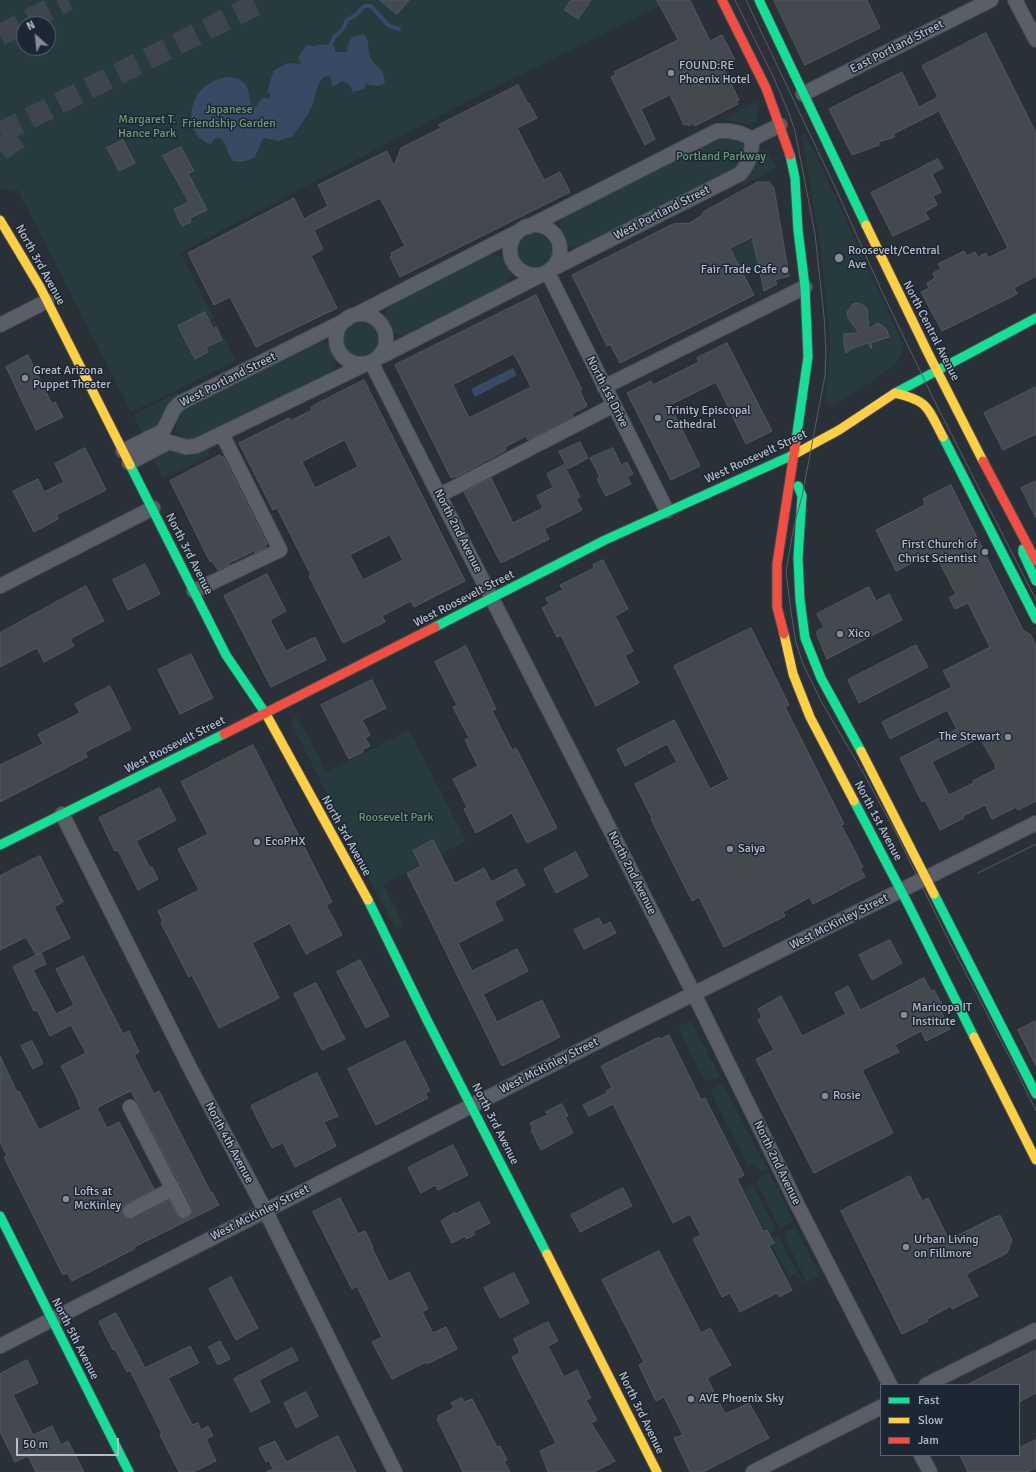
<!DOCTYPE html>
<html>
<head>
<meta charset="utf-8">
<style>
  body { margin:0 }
  #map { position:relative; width:1036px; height:1472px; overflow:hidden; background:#2a3038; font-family:Signika,sans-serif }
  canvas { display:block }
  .legend { position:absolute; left:880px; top:1384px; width:140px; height:72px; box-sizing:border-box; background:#1d2633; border:1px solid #59626f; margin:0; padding:5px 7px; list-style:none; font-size:12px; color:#b4bcc9 }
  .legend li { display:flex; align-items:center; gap:8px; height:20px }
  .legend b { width:20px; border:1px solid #59626f }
  .north { position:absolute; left:16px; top:16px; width:40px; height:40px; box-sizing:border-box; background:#1d2633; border:1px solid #59626f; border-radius:50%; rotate:333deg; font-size:11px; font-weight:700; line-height:16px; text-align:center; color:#b4bcc9 }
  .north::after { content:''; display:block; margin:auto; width:14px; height:18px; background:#848b96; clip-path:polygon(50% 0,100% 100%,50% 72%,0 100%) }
  .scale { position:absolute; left:16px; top:1438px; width:103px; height:18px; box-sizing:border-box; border:2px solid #b4bcc9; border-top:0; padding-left:5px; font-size:12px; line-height:14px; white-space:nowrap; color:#b4bcc9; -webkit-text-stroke:3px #1d2633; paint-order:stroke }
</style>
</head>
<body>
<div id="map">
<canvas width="1036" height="1472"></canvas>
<ul class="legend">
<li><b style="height:5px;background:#16e098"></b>Fast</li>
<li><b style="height:5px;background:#ffcf43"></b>Slow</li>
<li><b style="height:5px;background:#f24e42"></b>Jam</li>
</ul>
<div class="north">N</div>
<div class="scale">50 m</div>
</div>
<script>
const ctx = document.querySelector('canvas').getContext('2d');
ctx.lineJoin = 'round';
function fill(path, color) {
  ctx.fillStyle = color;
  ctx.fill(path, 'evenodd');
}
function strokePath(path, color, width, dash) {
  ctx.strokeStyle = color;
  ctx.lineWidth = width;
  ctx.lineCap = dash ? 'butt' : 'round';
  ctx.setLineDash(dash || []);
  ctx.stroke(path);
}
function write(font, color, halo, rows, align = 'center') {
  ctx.font = font + ' Signika,sans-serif';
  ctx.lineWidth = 3;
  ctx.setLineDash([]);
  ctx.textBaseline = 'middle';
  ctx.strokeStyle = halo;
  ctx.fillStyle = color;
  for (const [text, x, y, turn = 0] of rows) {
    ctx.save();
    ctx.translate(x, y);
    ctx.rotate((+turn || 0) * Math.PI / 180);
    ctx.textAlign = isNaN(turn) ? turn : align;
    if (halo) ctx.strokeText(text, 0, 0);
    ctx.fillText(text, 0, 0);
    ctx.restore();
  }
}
fill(new Path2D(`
  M0,0H671L464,103L180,252L236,361L131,412L18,190L0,189ZM24,24H48V48H24Z
  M758,101L759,108L756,123L747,125L739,122L723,120V119Z
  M805,134L818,159L902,342C902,345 902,348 902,351C899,370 849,395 833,405L825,402L828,373L830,340L821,250L802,135Z
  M721,136L739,138C750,150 745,154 741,168L581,248C559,250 551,226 568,214Z
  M763,149L768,150L776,168L745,184L743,180L750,173L757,153Z
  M751,233L758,266L750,270L752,274L746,277L731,248L736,245L734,241Z
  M516 251a18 18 0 1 1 36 0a18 18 0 1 1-36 0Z
  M488,254C507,253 516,271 505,286L409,335C388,338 377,318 392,303Z
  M342 339a18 18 0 1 1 36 0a18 18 0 1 1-36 0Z
  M318,341C336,345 342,361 330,374L191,441C171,433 174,424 182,408Z
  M178,392L180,396L163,423L143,437L134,415Z
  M171,447L195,450H207L209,455L163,478L151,456Z
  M296,715L327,772L409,730L466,841L383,884L404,925L396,929L374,888L291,723Z
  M691,1021L720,1077L713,1080L712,1078L705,1082L678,1027Z
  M722,1082L767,1169L761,1172L756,1165L751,1164L748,1166L710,1091L716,1088L715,1086Z
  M769,1173L793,1221L780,1228L756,1180Z
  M753,1185L776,1230L769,1234L767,1230H765L744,1190Z
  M795,1227L819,1273L817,1277L807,1282L783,1233Z
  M778,1236L803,1283H801L796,1273L789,1277L772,1244L774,1243L772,1239Z`), '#273a3e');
fill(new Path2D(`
  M364,34L368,42L369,54L373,62L383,72L385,83C378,88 373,85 366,84L364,89L353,92L350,85L342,81L335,86H332L331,77L326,76C315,83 317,95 312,106C307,117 299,126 293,136L279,141L263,138L255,157C248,161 241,163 233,161C226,154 228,144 220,138L214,139L211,144C206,143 204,141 200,138C195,134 193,129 192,122C188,98 206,78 230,77C236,77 242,80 246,85C249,91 250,99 251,106L256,107L262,97L268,99L271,95L267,92L274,70L288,63L301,64L298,57L307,45L314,46L323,44L335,47V52H346L348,50L347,46L352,37Z
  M513,368L517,375L475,397L471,389Z`), '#384963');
strokePath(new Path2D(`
  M330,46L334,37L342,30L347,20L357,14L364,6H371L388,25L399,29`), '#384963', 4);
const building = new Path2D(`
  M380,0H409L397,14Z
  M571,0H591L578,19L565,10Z
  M657,0H690L710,41L722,35L735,60L723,67L739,100L736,101L738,104L695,126L694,123L688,126L687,124L684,125L670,95L641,109L655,139L645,145L611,77L616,75L614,72L678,40Z
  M774,0H867L880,28L805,65Z
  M986,33L1036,133V276L1014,288L1017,294L942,331L921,292L929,288L927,283L935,278L933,273L941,269L938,264L964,251L967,256L975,252L978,257L986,253L988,258L1008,248L939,111L893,134L895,137L878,142L879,145L852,155L829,109L902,72L919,107L938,97L922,66Z
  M518,85L528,104L529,103L537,118L517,128L544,180L560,172L570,192L400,277L390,257L392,256L391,253L405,246L380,198L314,230L323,249L311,256L337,308L256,347L230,297L214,305L188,253L294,198L304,219L328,206L318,185L387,151L394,166L401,148L441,128L439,125Z
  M123,140L135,163L119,171L107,148Z
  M181,147L194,171L188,173L207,210L190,218L191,222L182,226L174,209L189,202L163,156Z
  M938,159L943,168L932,174L941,192L933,196L937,205L925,212L929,219L893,236L871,193Z
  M758,182H769L774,188L789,276L775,280L777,284L764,291L752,237L730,248L754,295L620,363L610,344L607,346L572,275L673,224L690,223L702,215L703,212Z
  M536,295L582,390L580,391L587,406L572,414L573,417L528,440L526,436L505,447L506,450L456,477L455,476L451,478L395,365ZM514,354L531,387L469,418L453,385Z
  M858,303L863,305L867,309L869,329L878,323L883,326L887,330L889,337L871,343L872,349L867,343L853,348L846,353L844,343V334L859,333L848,318L847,312L853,304Z
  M205,312L213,329L216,327L222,340L206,347L208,352L195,359L178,326Z
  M727,343L772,431L746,444L716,382L670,405L700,466L671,480L627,393L651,381L653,385L699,362L697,358Z
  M28,355L52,404L55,402L63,417L36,430L6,367Z
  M364,380L465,581L414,607L411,601L382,616L385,622L343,643L309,576L311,575L277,508L273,510L239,443L289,418L290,421L312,410L311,407ZM345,440L358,467L315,488L302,462ZM390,535L403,560L363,580L350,555Z
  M1036,387V434L1003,450L984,413Z
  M580,442L588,458L568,469L559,452Z
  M85,448L106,490L56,515L58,519L34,532L13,491L38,479L44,492L64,482L55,464Z
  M613,448L621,465L627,462L633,474L627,477L631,484L606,496L597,479L600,477L590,458Z
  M220,455L221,457L223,456L267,544L265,545L266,547L255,553L254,551L229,563V565L218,570L212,561L210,562L170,481Z
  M564,465L580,497L576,499L582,510L544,529L549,539L501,563L464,492L491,478L513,523L543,508L537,496L553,487L547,474Z
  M1036,481V518L1021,488Z
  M951,485L1023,630L1031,635L1036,646V801L1018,810L1016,807L992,819L985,805L963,816L964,818L940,830L925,800L922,802L900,758L957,729L947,710L890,739L882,722L952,687L943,671L990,647L968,603L955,609L949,598L956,594L934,552L896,571L876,530L925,505L923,499ZM980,738L996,766L995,767L996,769L973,781L974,783L949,795L932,762Z
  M603,560L628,609L615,616L633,651L625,656L639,683L596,706L561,635L557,637L542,608L549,604L546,598L563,590L560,585L594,568L593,565Z
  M145,564L160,594L128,610L113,580Z
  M267,574L286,611L270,620L286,651L315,637L326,660L271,687L224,596Z
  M86,586L104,621L70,639L74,646L44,662L37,648L0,667V633Z
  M869,587L876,601L889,594L902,620L827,659L817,635V631L824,627L817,614Z
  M751,628L789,705L785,707L844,824L841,825L863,867L860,868L865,877L813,904L810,897L783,912L785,916L724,947L699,897L692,901L651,819L652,818L635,784L677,762L667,744L625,766L617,749L674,720L710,789L729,779L674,666Z
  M916,645L928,667L859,703L848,680Z
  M466,646L496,709L492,711L512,750L516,748L557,828L527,843L512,813L476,833L464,809L467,807L453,779L478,766L465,740L469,738L453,707L457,705L435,662Z
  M191,654L213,698L180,714L158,670Z
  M372,680L386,708L362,720L370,735L365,738L370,746L363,749V752L349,759L321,705Z
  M110,686L131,729L85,752L87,757L0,802V765L43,744L38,734L80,713L75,704Z
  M253,745L332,902L326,905L342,935L306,954L290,923L252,943L279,998L219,1028L192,975L189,977L161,923L163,922L158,911L199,890L178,849L208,834L181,782Z
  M160,788L176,820L136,841L150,868L152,867L158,879L138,890L118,850L115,851L99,818Z
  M433,840L455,883L484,868L491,882L516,869L525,885L494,902L503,920L458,943L472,971L517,949L528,971L483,994L497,1022L542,1000L560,1037L502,1066L407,873L421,866L413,851Z
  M576,852L588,876L556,893L544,869Z
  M40,856L63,902L54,907L70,938L36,955L26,937L0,950V876Z
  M599,918L603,926L610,922L616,933L584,949L574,930Z
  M890,940L902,963L872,980L859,955Z
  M41,953L46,964L33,970L56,1014L74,1005L56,969L83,956L123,1034L129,1031L139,1052L134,1055L154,1094L159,1091L211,1193L212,1192L219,1205L134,1247V1249L72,1281L67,1273L63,1275L4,1157L7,1156L0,1142V1056L17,1092L19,1091L39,1130L81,1109L78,1102H79L61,1066L86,1053L71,1025L50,1036L37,1010L34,1011L13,967ZM131,1091L192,1207L191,1215L188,1219H183L179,1218L169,1200L134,1219L126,1218L122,1215L123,1207L126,1204L154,1189L119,1122L107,1128L97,1108Z
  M360,960L389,1016L366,1028L337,972Z
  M924,978L931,991L934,990L942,1005L939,1007L950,1029L926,1041L921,1031L895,1045L899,1052L862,1070L893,1133L814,1173L756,1059L774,1050L758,1020L762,1017L758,1009L781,996L802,1036L846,1014L835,993L848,986L860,1010Z
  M316,983L345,1039L322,1050L294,994Z
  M1036,1021V1066L1018,1030Z
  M669,1035L701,1100L705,1098L744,1175L737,1179L763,1231L767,1230L774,1243L769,1246L792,1290L779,1297L777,1293L740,1312L730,1293L722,1297L693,1239L701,1235L690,1214L673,1223L613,1104L589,1116L583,1105L607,1093L606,1091L612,1088L601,1066L659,1037L660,1039Z
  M32,1041L43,1063L33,1069L21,1046Z
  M405,1041L430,1091L425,1093L428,1098L376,1125L348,1069Z
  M317,1073L338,1116L324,1122L336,1146L295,1167L283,1143L272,1148L251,1106Z
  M562,1104L568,1116L565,1117L573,1133L541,1150L531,1130L533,1129L530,1123L548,1115L546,1112Z
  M453,1145L468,1175L438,1190L435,1185L421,1193L408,1168Z
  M910,1176L922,1201L928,1198L949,1240L996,1216L997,1217L1000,1215L1012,1240L1007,1253L966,1274L978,1296L952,1309L951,1306L927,1319L928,1321L902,1334L841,1211Z
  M623,1188L632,1206L580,1232L571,1215Z
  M340,1198L358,1234L365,1231L373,1247L372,1248L389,1282L409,1272L428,1309L422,1312L433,1333L446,1327L457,1349L427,1364L426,1362L392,1379L372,1342L382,1337L357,1286L352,1289L313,1212Z
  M479,1202L490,1223L474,1231V1235L466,1239L465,1236L452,1243L441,1221L455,1212V1214Z
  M659,1251L701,1333L710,1328L731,1365L707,1378L725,1414L749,1403L769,1438L703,1472H690L674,1438L683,1435L664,1397L656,1401L639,1365L644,1362L602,1280Z
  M514,1273L529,1303L500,1318L484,1288Z
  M231,1277L258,1328L236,1340L209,1289Z
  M116,1313L145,1368L190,1346L199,1363L168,1378L192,1425L198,1423L201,1430L208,1426L213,1436L206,1439L216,1461L193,1472H179L160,1435L162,1434L130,1370L127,1372L115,1349L113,1350L99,1322Z
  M548,1322L558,1341L548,1346L564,1377L577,1370L591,1398L586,1400L597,1420L591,1423L615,1461L594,1472H548L540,1451L556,1443L512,1357L520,1353L514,1339Z
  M220,1341L230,1359L218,1365L209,1347Z
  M292,1348L298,1360L259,1380L270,1402L251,1412L234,1379Z
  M1036,1350V1393L1019,1402V1385H967Z
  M27,1360L38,1383L13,1395L33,1435L52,1426L61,1445L68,1441L84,1472H36L28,1456L15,1462L0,1431V1374Z
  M306,1392L318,1416L296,1428L284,1403Z
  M462,1398L464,1402L472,1399L497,1447L500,1446L507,1460L504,1461L510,1472H463L437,1419L439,1418L438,1416L454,1408L451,1403Z
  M338,1436L356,1472H266L273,1469L269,1460L266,1462L259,1448L275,1441L286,1462Z
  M1036,1440V1468L1028,1472H968L960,1455H1019V1448Z`);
fill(building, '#444950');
strokePath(building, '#52575f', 1);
strokePath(new Path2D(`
  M0,35L68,0
  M0,133L265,0
  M0,150L27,132`), '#3f454e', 22, [22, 11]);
const street = new Path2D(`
  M1015,0L1036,40
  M803,94L991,0
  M752,139L780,125
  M510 250a25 25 0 1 1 50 0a25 25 0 1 1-50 0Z
  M528,227L717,131C731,130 741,132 752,139
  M550,270L740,174C750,162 752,154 752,139
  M546,273L551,279L667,511
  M336 339a25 25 0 1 1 50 0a25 25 0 1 1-50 0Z
  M355,315L519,231
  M0,325L47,301
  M376,359L541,275
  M371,362L694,994L798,1206L890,1385
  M604,387L805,287
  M123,451L163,431L174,409L180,403L346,320
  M129,463L169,442L186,447L196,446L368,363
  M440,495L614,405
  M0,586L153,508
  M194,591L280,550L222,434
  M62,814L190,1068L265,1210L395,1472
  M130,1107L184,1211
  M130,1211L172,1189
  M0,1346L581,1050L1036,823
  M926,1385L1036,1330
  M921,1455L930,1472
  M753,1472L881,1407`);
const fast = new Path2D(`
  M759,0L866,225
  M790,155L795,178L798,230L805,287L808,357L796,440
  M895,393L1036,318
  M943,437L1036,619
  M130,465L226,655L266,714
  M798,486L802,496L798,558L800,600L805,638L821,678L861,751
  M1023,549V553L1036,581
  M435,627L605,540L793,455
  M854,801L909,906L974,1037
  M0,845L224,734
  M934,894L1036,1094
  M368,900L427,1020L547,1254
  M0,1216L129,1472`);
const slow = new Path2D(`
  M0,220L40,287L130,465
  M866,225L928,353L983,461
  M793,455L839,430L895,393C929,401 927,407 943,437
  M784,634L793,674L810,717L854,801
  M266,714L368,900
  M861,751L934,894
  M974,1037L1036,1160
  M547,1254L657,1472`);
const jam = new Path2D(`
  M722,0L766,88L790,155
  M983,461L1036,561
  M784,634L777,607V564L796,440
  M224,734L435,627`);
strokePath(street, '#484c53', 16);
strokePath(fast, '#484c53', 11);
strokePath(slow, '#484c53', 11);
strokePath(jam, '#484c53', 11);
strokePath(street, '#5a5e66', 14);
strokePath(fast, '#16e098', 9);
strokePath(slow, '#ffcf43', 9);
strokePath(jam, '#f24e42', 9);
strokePath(new Path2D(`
  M735,0L772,74L788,111L795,131L815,234L824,316L826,352L825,376L802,496L794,526L786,571L791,612L796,643L803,664L821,701L864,774L897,835L943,929L1014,1066L1036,1111
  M746,0L835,187L883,294L937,406L1036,600
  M978,873L1036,844`), '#595d64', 1);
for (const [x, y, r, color] of [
  [671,73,4,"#848b96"],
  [839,258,5,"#848b96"],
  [785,270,4,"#848b96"],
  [25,378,4,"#848b96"],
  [658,418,4,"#848b96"],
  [985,552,4,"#848b96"],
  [840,634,4,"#848b96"],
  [1008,737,4,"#848b96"],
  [257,842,4,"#848b96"],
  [730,849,4,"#848b96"],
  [904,1015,4,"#848b96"],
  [825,1096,4,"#848b96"],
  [66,1199,4,"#848b96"],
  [906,1247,4,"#848b96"],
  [691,1399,4,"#848b96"]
]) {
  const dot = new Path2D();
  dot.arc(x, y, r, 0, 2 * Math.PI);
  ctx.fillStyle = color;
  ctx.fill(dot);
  strokePath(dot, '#1d2633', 1.5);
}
write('12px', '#b4bcc9', '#1d2633', [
  ["East Portland Street",897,47,-27],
  ["West Portland Street",662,213,-27],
  ["North 3rd Avenue",40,265,61],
  ["North Central Avenue",931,331,63],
  ["West Portland Street",228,380,-27],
  ["North 1st Drive",607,392,63],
  ["West Roosevelt Street",756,457,-25],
  ["North 2nd Avenue",458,531,63],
  ["North 3rd Avenue",189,554,63],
  ["West Roosevelt Street",464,599,-27],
  ["West Roosevelt Street",175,745,-27],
  ["North 1st Avenue",878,821,62],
  ["North 3rd Avenue",346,836,61],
  ["North 2nd Avenue",632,873,63],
  ["West McKinley Street",839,922,-27],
  ["West McKinley Street",549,1066,-27],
  ["North 3rd Avenue",495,1124,63],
  ["North 4th Avenue",229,1143,62],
  ["North 2nd Avenue",777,1163,64],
  ["West McKinley Street",260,1213,-27],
  ["North 5th Avenue",75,1339,63],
  ["North 3rd Avenue",641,1413,64]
]);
write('12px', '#b4bcc9', '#1d2633', [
  ["FOUND:RE",679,66],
  ["Phoenix Hotel",679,80],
  ["Roosevelt/Central",848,251],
  ["Ave",848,265],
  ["Fair Trade Cafe",777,270,"right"],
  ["Great Arizona",33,371],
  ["Puppet Theater",33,385],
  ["Trinity Episcopal",666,411],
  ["Cathedral",666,425],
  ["First Church of",977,545,"right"],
  ["Christ Scientist",977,559,"right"],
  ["Xico",848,634],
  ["The Stewart",1000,737,"right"],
  ["EcoPHX",265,842],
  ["Saiya",738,849],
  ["Maricopa IT",912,1008],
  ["Institute",912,1022],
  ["Rosie",833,1096],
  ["Lofts at",74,1192],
  ["McKinley",74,1206],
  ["Urban Living",914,1240],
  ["on Fillmore",914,1254],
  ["AVE Phoenix Sky",699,1399]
], 'left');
write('12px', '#6b9a76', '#1d2633', [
  ["Japanese",229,110],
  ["Friendship Garden",229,124],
  ["Margaret T.",147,120],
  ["Hance Park",147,134],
  ["Portland Parkway",721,157],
  ["Roosevelt Park",396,818]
]);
</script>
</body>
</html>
